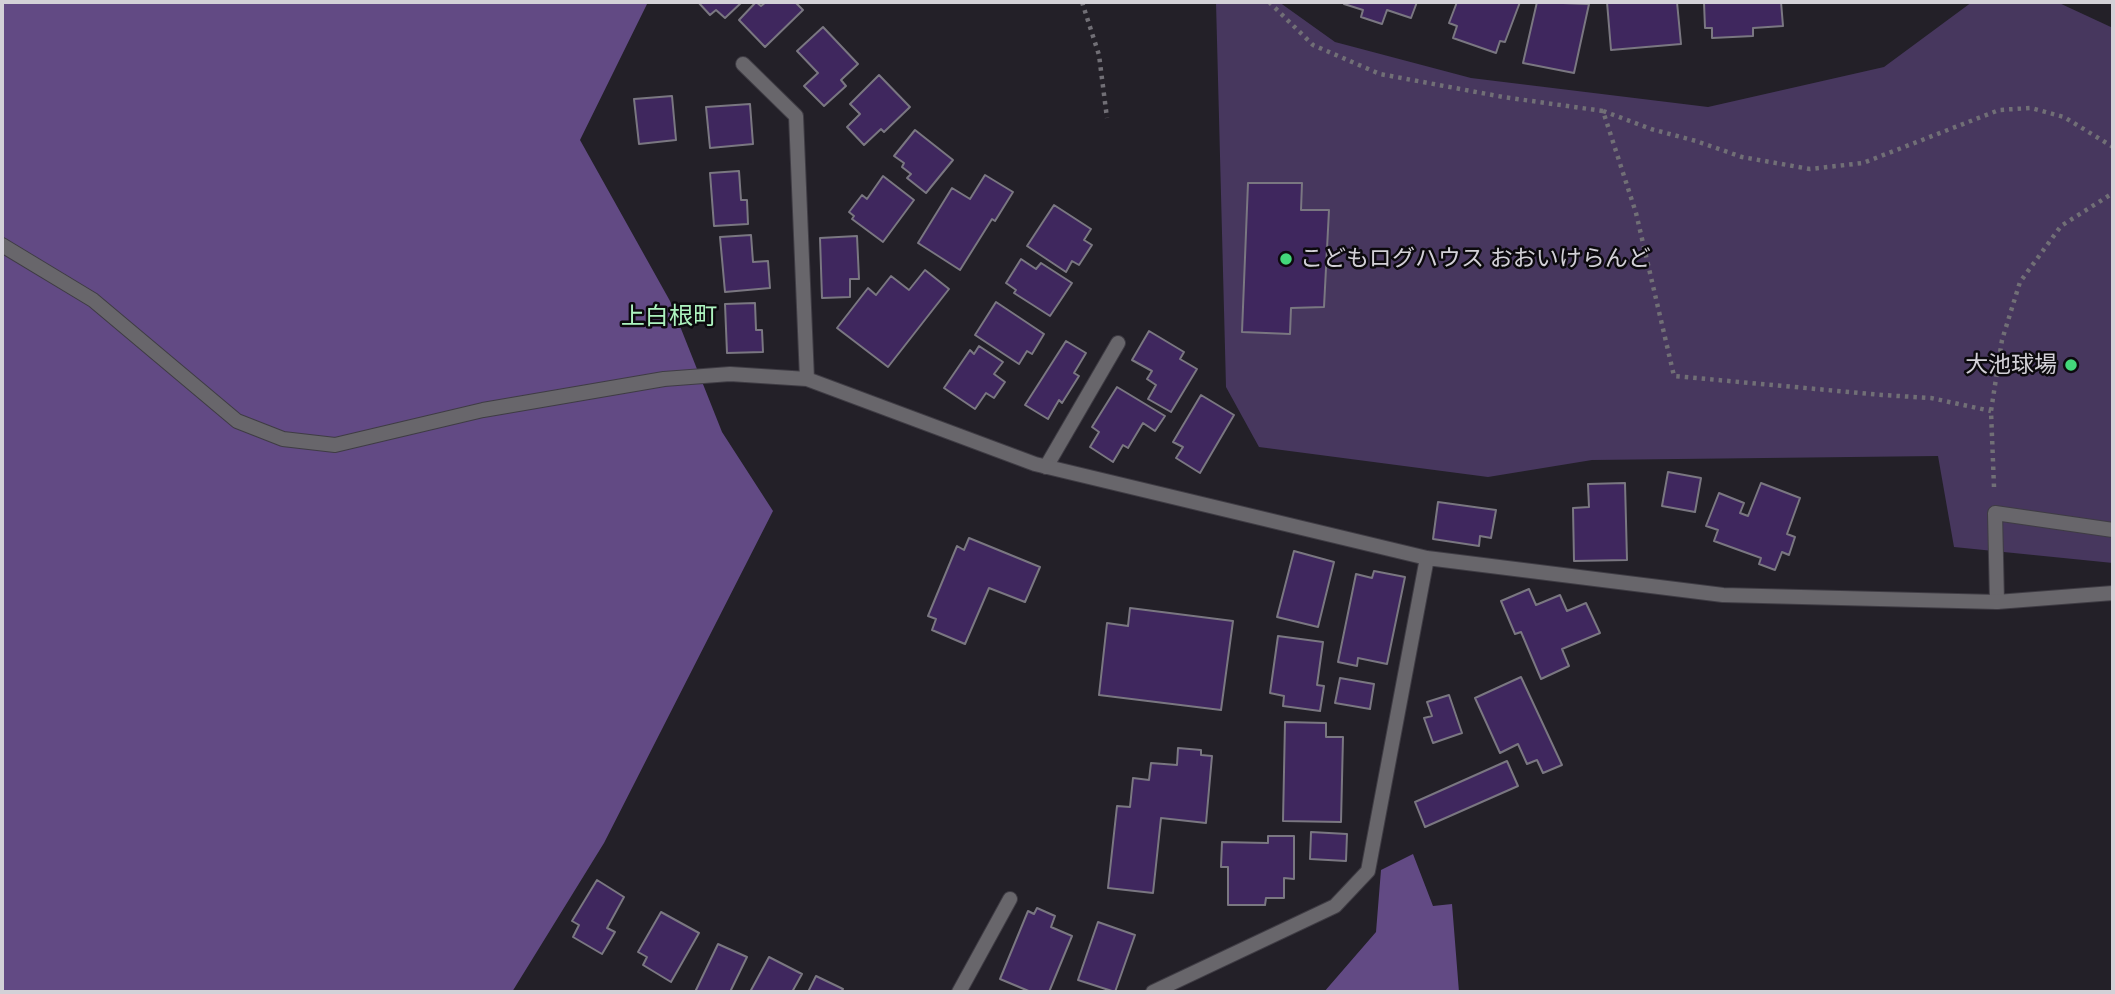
<!DOCTYPE html>
<html>
<head>
<meta charset="utf-8">
<style>
  body { margin:0 }
  #map { position:relative; width:2115px; height:994px; overflow:hidden; background:#232028; font-family:Raleway,sans-serif }
  canvas { display:block }
  .frame { position:absolute; inset:0; border:4px solid #d3d1d7; pointer-events:none }
</style>
</head>
<body>
<div id="map">
<canvas width="2115" height="994"></canvas>
<div class="frame"></div>
</div>
<script>
const ctx = document.querySelector('canvas').getContext('2d');
ctx.lineJoin = 'round';
function fill(path, color) {
  ctx.fillStyle = color;
  ctx.fill(path, 'evenodd');
}
function strokePath(path, color, width, dash) {
  ctx.strokeStyle = color;
  ctx.lineWidth = width;
  ctx.lineCap = dash ? 'butt' : 'round';
  ctx.setLineDash(dash || []);
  ctx.stroke(path);
}
function write(font, color, halo, rows, align = 'center') {
  ctx.font = font + ' Raleway,"Noto Sans JP",sans-serif';
  ctx.lineWidth = 5;
  ctx.setLineDash([]);
  ctx.textBaseline = 'middle';
  ctx.strokeStyle = halo;
  ctx.fillStyle = color;
  for (const [text, x, y, turn = 0] of rows) {
    ctx.save();
    ctx.translate(x, y);
    ctx.rotate((+turn || 0) * Math.PI / 180);
    ctx.textAlign = isNaN(turn) ? turn : align;
    if (halo) ctx.strokeText(text, 0, 0);
    ctx.fillText(text, 0, 0);
    ctx.restore();
  }
}
fill(new Path2D(`
  M1216,2H1279L1335,42L1471,78L1708,107L1884,67L1972,2H2057L2113,28V563L1954,547L1938,456L1592,460L1488,477L1259,447L1226,387Z`), '#47375e');
fill(new Path2D(`
  M2,2H648L580,140L670,301L722,432L773,511L604,843L512,992H2Z
  M1413,854L1433,906L1452,904L1459,992H1324L1376,932L1381,870Z`), '#624a84');
const building = new Path2D(`
  M698,2H742L725,18L716,10L710,15Z
  M756,2L761,6L766,2H795L803,10L765,47L739,20Z
  M1345,2H1417L1411,18L1387,10L1382,24L1361,17L1363,10L1344,4Z
  M1457,2H1520L1505,42L1500,41L1496,53L1453,38L1457,26L1449,23Z
  M1537,2L1589,4L1574,73L1523,63Z
  M1607,2H1677L1681,44L1611,50Z
  M1704,2H1781L1783,26L1753,28V36L1712,38V28H1705Z
  M823,27L858,64L841,80L846,86L824,106L804,86L818,73L797,51Z
  M879,75L910,107L884,132L881,129L864,145L847,127L860,114L850,104Z
  M672,96L676,140L639,144L634,99Z
  M750,104L753,144L710,148L706,107Z
  M915,130L953,160L926,193L907,178L911,174L902,167L904,163L894,156Z
  M739,171L741,200H747L748,224L714,226L710,173Z
  M985,175L1013,192L995,221L992,219L960,270L918,243L952,188L970,199Z
  M883,176L914,200L883,242L852,219L854,216L849,212L862,195L867,199Z
  M1248,183H1302L1301,210H1329L1324,307L1291,308L1290,334L1242,332Z
  M1054,205L1091,229L1084,240L1092,245L1079,265L1072,261L1066,272L1027,246Z
  M751,235L753,262L768,261L770,288L725,292L720,237Z
  M857,236L859,279H850V297L822,298L820,238Z
  M1021,259L1036,269L1041,263L1072,283L1050,316L1014,293L1016,290L1006,283Z
  M925,270L949,289L888,367L837,328L868,288L876,295L891,276L909,290Z
  M996,302L1044,334L1032,354L1027,351L1019,364L975,335Z
  M755,303L756,330H762L763,352L727,353L725,304Z
  M1149,331L1184,352L1180,359L1197,369L1171,412L1148,399L1156,385L1147,379L1152,371L1132,360Z
  M1066,341L1086,353L1074,373L1079,376L1062,403L1059,400L1048,419L1025,405Z
  M979,346L1003,362L994,374L1005,382L994,398L986,393L975,409L944,388L970,350L974,354Z
  M1117,387L1165,416L1155,431L1143,423L1128,448L1123,445L1113,462L1090,447L1099,432L1092,427Z
  M1201,395L1234,415L1200,473L1176,458L1183,447L1173,442Z
  M1668,472L1701,478L1695,512L1662,506Z
  M1625,483L1627,560L1574,561L1573,508L1589,507L1588,484Z
  M1761,483L1800,498L1787,534L1795,537L1789,555L1782,552L1775,570L1759,564L1761,558L1714,541L1718,530L1706,526L1719,493L1744,503L1740,513L1748,516Z
  M1438,502L1496,510L1491,538L1480,536L1479,546L1433,539Z
  M969,538L1040,567L1025,602L989,588L965,644L932,630L936,619L928,616L957,546L964,550Z
  M1294,551L1334,562L1318,627L1277,617Z
  M1374,571L1405,577L1387,664L1358,658L1357,666L1338,662L1356,574L1372,578Z
  M1529,589L1536,605L1560,595L1567,611L1586,603L1600,633L1562,649L1569,666L1541,679L1521,632L1515,634L1501,601Z
  M1130,608L1233,621L1221,710L1099,695L1107,623L1128,626Z
  M1278,636L1323,642L1317,685L1324,686L1320,711L1283,706L1284,696L1270,693Z
  M1521,677L1562,765L1543,773L1537,760L1527,764L1518,744L1500,753L1475,698Z
  M1340,678L1374,684L1370,709L1335,703Z
  M1449,695L1462,733L1433,743L1424,718L1432,716L1427,702Z
  M1285,722L1326,723V737H1343L1341,822L1283,821Z
  M1178,748L1201,750V755L1212,756L1206,823L1161,818L1153,893L1108,888L1117,806L1130,807L1133,778L1149,780L1151,763L1177,765Z
  M1507,761L1518,786L1425,827L1415,802Z
  M1311,832L1347,834L1346,861L1310,859Z
  M1268,836H1294V879L1284,878V898H1266L1265,905H1228V867H1221L1222,842L1268,843Z
  M597,880L624,897L607,928L615,932L602,954L573,937L579,925L572,921Z
  M1037,908L1055,916L1051,927L1072,936L1049,992H1031L1000,979L1028,911L1034,914Z
  M661,912L699,933L671,982L643,965L647,957L638,952Z
  M1098,922L1135,935L1115,992L1078,980Z
  M718,944L747,957L730,992H695Z
  M769,957L802,974L792,992H750Z
  M816,976L843,989L841,992H808Z`);
fill(building, '#3f275e');
strokePath(building, '#7a7781', 2);
const lane = new Path2D(`
  M1046,467L1118,343
  M1997,602L1995,513L2113,530`);
const street = new Path2D(`
  M743,64L796,116L807,379
  M2,245L93,300L237,421L283,439L335,445L483,410L664,379L730,374L807,379L1035,464L1427,558L1723,595L1997,602L2113,593
  M959,992L1010,899
  M1153,992L1335,906L1368,871L1427,558`);
strokePath(lane, '#3f3c44', 16);
strokePath(street, '#3f3c44', 16);
strokePath(new Path2D(`
  M1082,2L1099,55L1107,118
  M1269,2L1313,45L1380,74L1503,97L1603,111L1636,213L1674,376L1882,395L1931,398L1991,411
  M1603,111L1651,129L1696,141L1742,157L1810,169L1863,163L1999,110L2031,108L2064,117L2113,147
  M1994,487L1991,411L2002,340L2020,282L2061,226L2113,193`), '#716f76', 4.5, [3.5, 5]);
strokePath(lane, '#68666b', 14);
strokePath(street, '#68666b', 14);
for (const [x, y, r, color] of [
  [1286,259,7,"#43d77b"],
  [2071,365,7,"#43d77b"]
]) {
  const dot = new Path2D();
  dot.arc(x, y, r, 0, 2 * Math.PI);
  ctx.fillStyle = color;
  ctx.fill(dot);
  strokePath(dot, '#0c0a0e', 2.5);
}
write('23px', '#d3d1d7', '#0c0a0e', [
  ["こどもログハウス おおいけらんど",1300,259],
  ["大池球場",2057,365,"right"]
], 'left');
write('24px', '#adf3bf', '#0c0a0e', [
  ["上白根町",669,317]
]);
</script>
</body>
</html>
